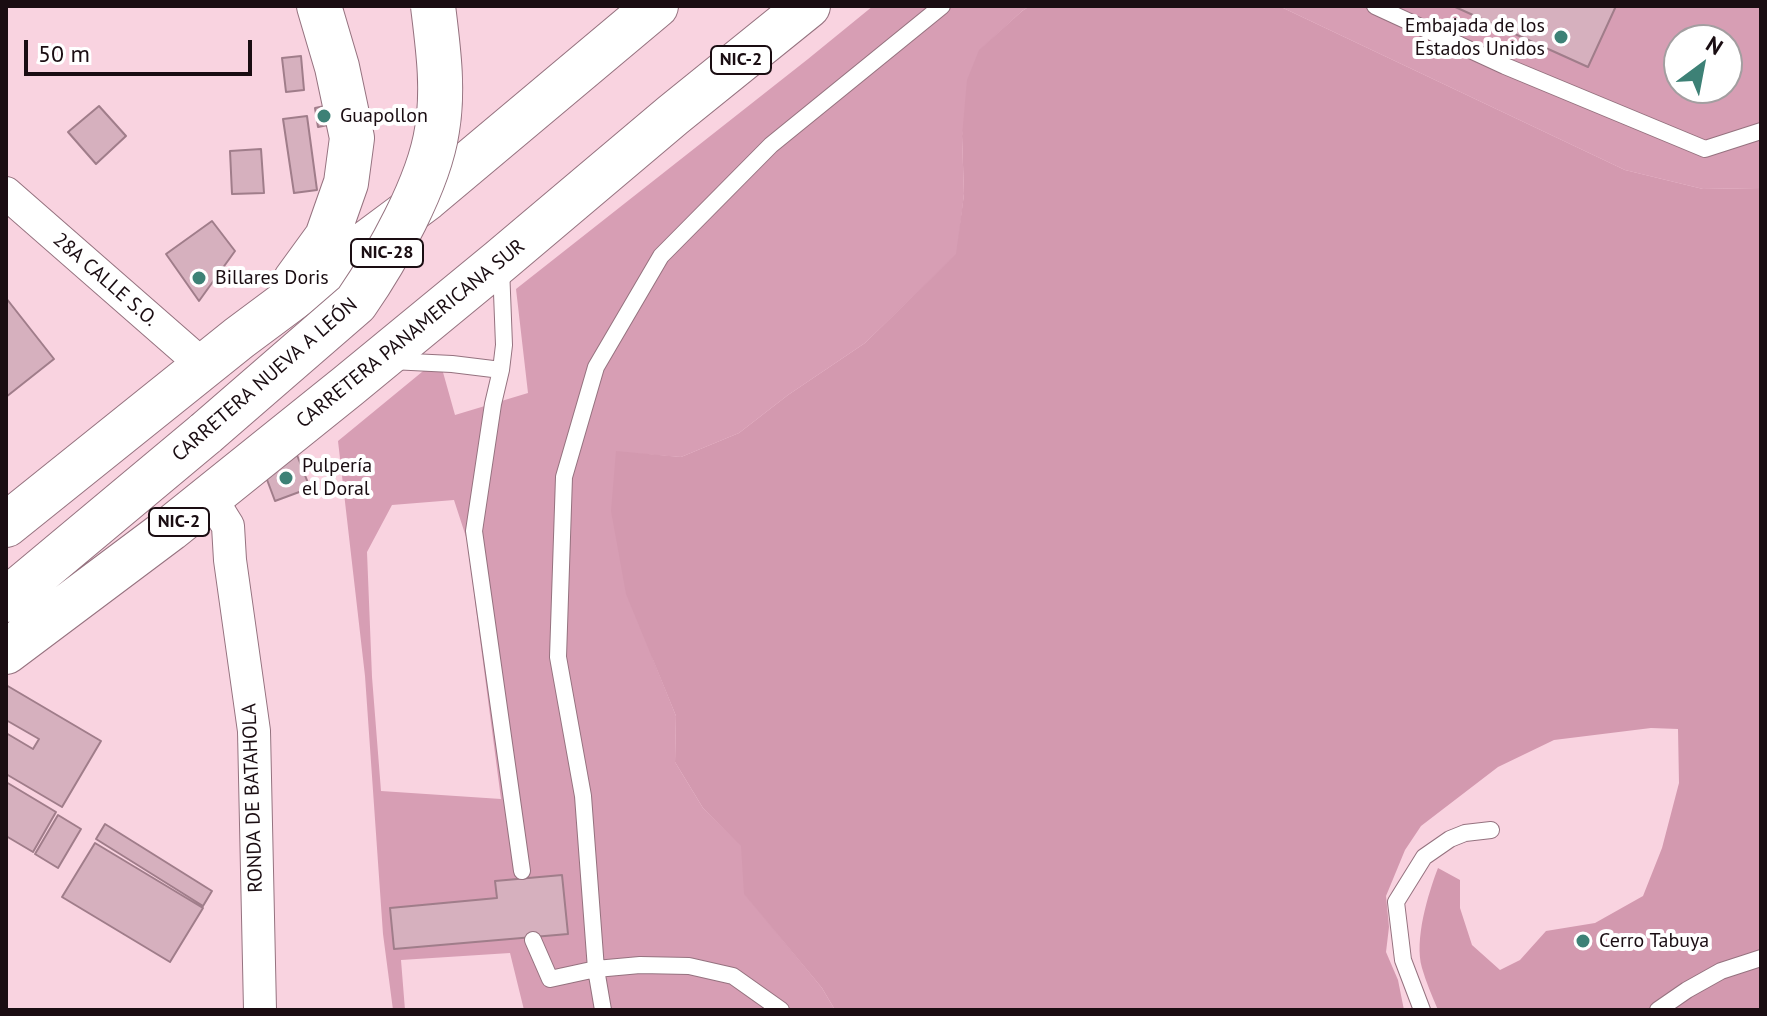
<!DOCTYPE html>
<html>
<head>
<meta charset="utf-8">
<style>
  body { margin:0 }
  #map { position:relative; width:1767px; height:1016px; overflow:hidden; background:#f9d3e0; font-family:"PT Sans",sans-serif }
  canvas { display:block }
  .frame { position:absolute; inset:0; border:8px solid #1a0d12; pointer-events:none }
  .north { position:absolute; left:1663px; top:24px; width:80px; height:80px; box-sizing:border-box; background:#fff; border:2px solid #a39ea0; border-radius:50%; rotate:32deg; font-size:22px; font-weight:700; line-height:32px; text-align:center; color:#1a0d12 }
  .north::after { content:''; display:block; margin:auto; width:28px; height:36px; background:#3d8176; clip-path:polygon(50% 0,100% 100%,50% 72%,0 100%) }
  .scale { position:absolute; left:24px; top:40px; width:228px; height:36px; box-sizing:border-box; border:4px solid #1a0d12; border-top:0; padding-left:10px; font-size:24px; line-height:28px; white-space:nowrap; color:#1a0d12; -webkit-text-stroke:6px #fff; paint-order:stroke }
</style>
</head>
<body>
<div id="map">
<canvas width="1767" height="1016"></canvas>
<div class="frame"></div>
<div class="north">N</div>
<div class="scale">50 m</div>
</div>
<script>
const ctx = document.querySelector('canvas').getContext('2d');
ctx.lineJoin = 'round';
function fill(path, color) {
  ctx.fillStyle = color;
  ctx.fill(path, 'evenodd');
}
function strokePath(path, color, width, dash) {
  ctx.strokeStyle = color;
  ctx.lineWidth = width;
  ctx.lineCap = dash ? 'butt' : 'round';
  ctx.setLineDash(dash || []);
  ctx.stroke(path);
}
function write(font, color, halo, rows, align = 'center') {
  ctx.font = font + ' "PT Sans",sans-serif';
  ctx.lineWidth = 8;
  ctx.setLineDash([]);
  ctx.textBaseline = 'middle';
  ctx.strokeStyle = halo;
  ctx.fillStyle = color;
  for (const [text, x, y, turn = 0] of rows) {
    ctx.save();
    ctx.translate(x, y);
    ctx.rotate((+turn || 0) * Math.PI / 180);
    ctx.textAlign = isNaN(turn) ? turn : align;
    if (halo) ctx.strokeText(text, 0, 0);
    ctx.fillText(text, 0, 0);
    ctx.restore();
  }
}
fill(new Path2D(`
  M873,6H1030L1022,11L980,50L962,136L964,194L957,254L865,343L788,395L739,433L681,457L616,452L653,659L676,716L675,762L703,808L742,846L745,894L822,988L835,1010H524L510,953L401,960L405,1010H393L383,934L365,676L338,441L439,358L455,415L528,393L516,289L808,59ZM454,500L467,540L501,799L381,791L372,677L367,552L392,505ZM562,875L568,934L394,949L390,908L497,898L495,881Z
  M1279,6H1761V188L1703,189L1625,170ZM1679,40H1727V88H1679Z`), '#d79eb4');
fill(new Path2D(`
  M1030,6H1279L1625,170L1703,189L1761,188V1010H1438C1432,996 1426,982 1422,968C1414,940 1428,894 1438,868L1460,880V908L1472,945L1500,970L1520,960L1546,931L1595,923L1643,896L1662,848L1679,783L1678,729L1651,728L1554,740L1498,767L1421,826L1405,850L1386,896L1389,927L1386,952L1398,980L1404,1010H835L822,988L744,894L741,846L703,808L675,762L676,716L626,594L611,511L616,451L681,457L739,433L788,395L865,343L956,254L964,194L962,136L967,80L979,50L1022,11Z`), '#d399af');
const building = new Path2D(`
  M1453,6H1616L1588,67Z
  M301,56L304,90L286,92L282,58Z
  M330,105L333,124L318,127L315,108Z
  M99,106L126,136L96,164L68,132Z
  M307,116L317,190L294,193L283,119Z
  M261,149L264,193L232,194L230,151Z
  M212,221L235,251L199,301L166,254Z
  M6,298L54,359L6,397Z
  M297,455L310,488L275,501L263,469Z
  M6,685L101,741L62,807L6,774V733L33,749L39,739L6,720Z
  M6,782L56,812L33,852L6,836Z
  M58,815L81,829L58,868L35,854Z
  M105,824L212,891L203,906L96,839Z
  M95,843L203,908L170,962L62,897Z
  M562,875L568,934L394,949L390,908L497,898L495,881Z`);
fill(building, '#d6b0be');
strokePath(building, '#a07d8a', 2);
const lane = new Path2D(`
  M1375,6L1505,66L1705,149L1761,131
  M501,267L504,345L501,370L493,404L474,531L522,871
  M391,361L452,364L501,370
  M533,940L550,979L596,969L640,965L689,966L733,976L781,1010
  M603,1010L596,969L583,796L558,657L564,477L596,367L661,256L771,145L942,6
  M1422,1010L1403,960L1396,902L1424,857L1450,839L1465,833L1491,830
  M1658,1010L1687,990L1721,971L1761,958`);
const street = new Path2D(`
  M6,193L205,367
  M210,497L228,526L230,560L254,731L260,1010`);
const highway = new Path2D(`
  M295,281L327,237L346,183L352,138L337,67L319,6
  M6,525L239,338L427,198L656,6
  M6,600L206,433
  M6,652L170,529L348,386L500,261L673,115L808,6`);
strokePath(lane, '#95727f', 18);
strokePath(street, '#95727f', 34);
strokePath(highway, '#95727f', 46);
strokePath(lane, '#fff', 16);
strokePath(street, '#fff', 32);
strokePath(highway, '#fff', 44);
const highwayBridge = new Path2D(`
  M206,433L356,303C387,258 429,184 437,130C444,89 438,47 433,6`);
strokePath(highwayBridge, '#95727f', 46, []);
strokePath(highwayBridge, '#fff', 44);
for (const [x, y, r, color] of [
  [1561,37,8,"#3d8176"],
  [324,116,8,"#3d8176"],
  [199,278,8,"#3d8176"],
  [286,478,8,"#3d8176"],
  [1583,941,8,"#3d8176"]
]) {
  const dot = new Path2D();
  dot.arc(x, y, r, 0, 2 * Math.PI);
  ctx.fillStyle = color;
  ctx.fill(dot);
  strokePath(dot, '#fff', 3);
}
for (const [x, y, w] of [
  [741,60,60],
  [387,253,72],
  [179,522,60]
]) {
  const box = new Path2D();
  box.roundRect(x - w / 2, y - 14, w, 28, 6);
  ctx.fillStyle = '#fff';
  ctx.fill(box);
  strokePath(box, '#1a0d12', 2);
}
write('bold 18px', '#1a0d12', null, [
  ["NIC-2",741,60],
  ["NIC-28",387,253],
  ["NIC-2",179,522]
]);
write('20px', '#1a0d12', '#fff', [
  ["Embajada de los",1545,26,"right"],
  ["Estados Unidos",1545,49,"right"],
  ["Guapollon",340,116],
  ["Billares Doris",215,278],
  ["Pulpería",302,466],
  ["el Doral",302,489],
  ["Cerro Tabuya",1599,941]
], 'left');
write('20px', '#1a0d12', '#fff', [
  ["28A CALLE S.O.",105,280,41],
  ["CARRETERA PANAMERICANA SUR",411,334,-39],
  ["CARRETERA NUEVA A LEÓN",265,380,-41],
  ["RONDA DE BATAHOLA",253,798,-92]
]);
</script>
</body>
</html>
